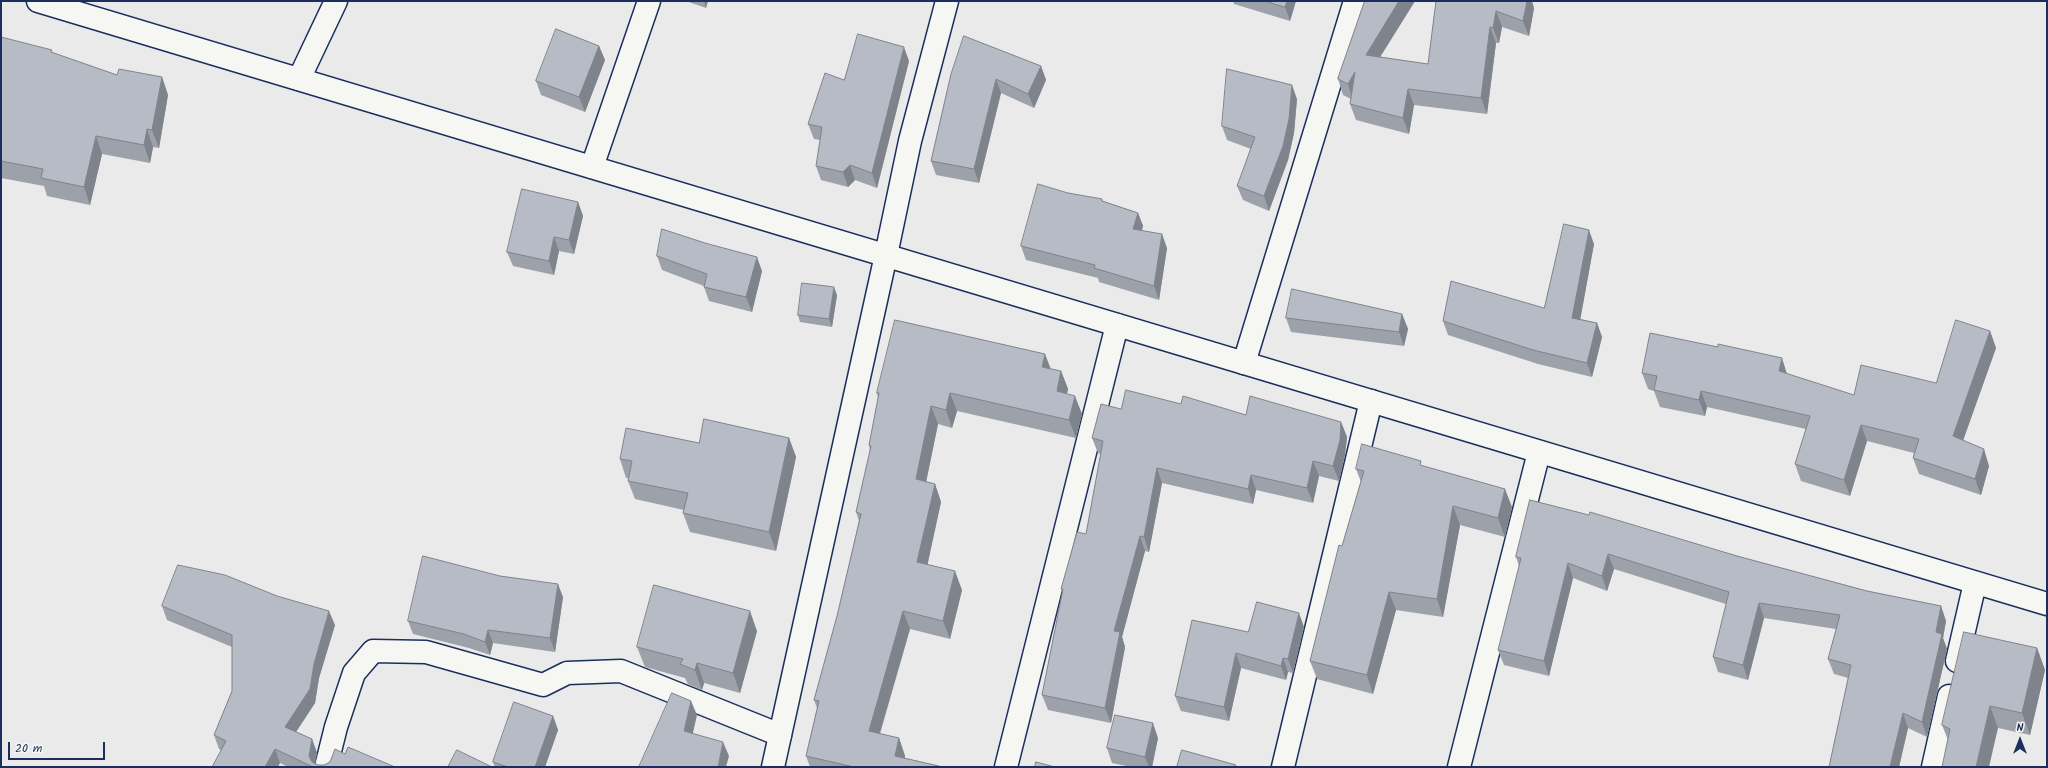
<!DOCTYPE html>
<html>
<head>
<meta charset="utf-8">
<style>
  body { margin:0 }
  #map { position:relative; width:2048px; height:768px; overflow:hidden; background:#e9eae9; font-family:Kalam,sans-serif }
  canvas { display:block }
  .frame { position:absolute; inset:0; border:2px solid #1b2f5e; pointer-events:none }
  .north { position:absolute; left:2000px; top:720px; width:40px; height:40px; -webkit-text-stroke:3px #f6f6f2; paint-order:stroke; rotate:0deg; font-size:11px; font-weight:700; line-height:16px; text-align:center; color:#1b2f5e }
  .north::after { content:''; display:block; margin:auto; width:14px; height:18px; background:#1b2f5e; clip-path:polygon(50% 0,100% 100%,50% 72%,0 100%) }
  .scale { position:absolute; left:8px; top:742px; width:97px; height:18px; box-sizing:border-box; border:2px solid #1b2f5e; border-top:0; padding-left:5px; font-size:12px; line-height:14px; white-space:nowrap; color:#1b2f5e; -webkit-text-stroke:3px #f6f6f2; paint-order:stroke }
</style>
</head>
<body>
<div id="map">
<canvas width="2048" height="768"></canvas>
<div class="frame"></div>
<div class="north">N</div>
<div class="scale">20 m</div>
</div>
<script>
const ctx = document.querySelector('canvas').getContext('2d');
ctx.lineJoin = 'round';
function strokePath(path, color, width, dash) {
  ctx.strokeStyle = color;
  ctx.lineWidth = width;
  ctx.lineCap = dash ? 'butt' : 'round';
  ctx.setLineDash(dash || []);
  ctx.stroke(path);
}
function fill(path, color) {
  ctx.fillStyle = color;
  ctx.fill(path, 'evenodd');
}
const minor = new Path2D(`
  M299,79L336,1
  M592,167L649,1
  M886,255L910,141L947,1
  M1244,363L1355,1
  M1957,661L1975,583
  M326,767L336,727L354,673L373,651L426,652L543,685L567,673L621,671L780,735
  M1006,767L1117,325
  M1283,767L1371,401
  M1459,767L1539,452
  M1933,767L1949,696`);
const major = new Path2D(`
  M38,1L2047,604
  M773,767L886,255`);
strokePath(minor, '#1b2f5e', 25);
strokePath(major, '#1b2f5e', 25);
strokePath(minor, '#f6f6f2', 22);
strokePath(major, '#f6f6f2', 22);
fill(new Path2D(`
  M686,1H708L706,8Z
  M1233,1H1296L1290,21L1234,4Z
  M1365,1H1415L1380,57L1428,64L1436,1L1534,8L1529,36L1502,27L1499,43H1496L1487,114L1414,105L1409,134L1356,120L1350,104L1351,99L1343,95L1338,79Z
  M1,37L53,53L117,75L162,77L168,95L159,148L153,147L150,163L102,154L90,205L47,196L44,186L1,178Z
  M599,46L605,60L585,112L541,95L536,81Z
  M909,61L877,188L855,180L848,187L821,180L816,166L820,140L814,139L808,124L844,80Z
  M1041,66L1046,80L1034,108L1001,93L979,183L936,175L931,161L951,74Z
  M1297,99L1294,133L1288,160L1269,211L1243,200L1237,186L1251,149L1227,140L1222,126Z
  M1068,193L1103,201L1138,213L1143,226L1142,231L1167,248L1159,300L1099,282L1098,278L1026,260L1021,246Z
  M578,202L583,216L574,254L559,251L554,275L513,266L507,252Z
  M1594,244L1580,319L1597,323L1602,337L1592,377L1538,364L1448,335L1443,321L1544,308Z
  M657,256L762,271L752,312L709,301L704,287V286L662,270Z
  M837,295L832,327L800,322L798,315Z
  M1402,314L1408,329L1404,346L1291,332L1286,318Z
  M1990,331L1996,348L1963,440L1989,466L1981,495L1919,474L1913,458L1914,453L1867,441L1850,496L1801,481L1795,464L1806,429L1707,407L1705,416L1660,407L1654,391L1648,389L1642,373L1787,374L1854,395L1936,383Z
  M1050,369L1061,371L1068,389L1067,394L1082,414L1076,438L957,411L952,428L938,424L926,482L935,484L941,502L927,565L962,590L950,639L910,629L880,734L899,738L905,756V758L943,767H810L806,756L817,708L814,700L837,616L859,521L856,512L870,451L869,445L878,398L877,393Z
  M1181,404L1246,415L1341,422L1347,437L1345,455L1339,481L1319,476L1313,503L1256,490L1253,504L1162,483L1149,552L1145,551L1122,637L1125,647L1111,723L1048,710L1042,695L1063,592L1061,589L1086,534L1101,454L1098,453L1092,438L1121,409Z
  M789,438L796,457L776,551L690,532L683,513L684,510L635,499L628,481L629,478H626L620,459L699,443Z
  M1423,466L1512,507L1505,537L1460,525L1443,617L1396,610L1373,694L1317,679L1310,661L1342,546L1361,482L1356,469Z
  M1530,500L1737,556L1867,591L1941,606L1946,621L1943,638L1947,649L1927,737L1908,728L1899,767H1829L1848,678L1834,674L1828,659L1836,629L1764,618L1748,680L1718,672L1713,657L1726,604L1614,569L1607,591L1573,578L1549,676L1504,665L1498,650L1519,566L1516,557Z
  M500,576L563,597L555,652L493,643L490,655L469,648L413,634L408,621Z
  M162,606L335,625L319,678L315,703L296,732L312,739L317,753L315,763L318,765H324L345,754L395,767H288L280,763L221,750L219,749L214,735L232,691V647L167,620Z
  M1304,627L1293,673L1288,672L1286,680L1241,668L1229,721L1181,711L1175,696L1248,632Z
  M757,631L740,693L704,683L702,690L688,684L685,678L645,667L637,647Z
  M2037,648L2045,670L2030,735L1998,728L1948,740L1942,725Z
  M553,716L558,730L545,767H495L493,762Z
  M1158,738L1152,767H1131L1112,763L1107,748Z`), '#9da1aa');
fill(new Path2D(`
  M704,1H708L706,8Z
  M1287,1H1296L1290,21L1285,7Z
  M1399,1H1415L1372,70L1366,55Z
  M1527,1H1532L1534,8L1529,36L1523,21Z
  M1496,11L1502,27L1499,43L1493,28Z
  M1490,27L1496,43L1487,114L1481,98Z
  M599,46L605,60L585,112L579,97Z
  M904,47L909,61L877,188L872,173Z
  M1041,66L1046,80L1034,108L1028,94Z
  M1355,72L1353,100L1348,84Z
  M162,77L168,95L159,148L152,130Z
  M996,79L1001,93L979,183L974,169Z
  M1292,85L1297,99L1294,133L1288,160L1269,211L1264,196Z
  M1408,89L1414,105L1409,134L1403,118Z
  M147,129L153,147L150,163L144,145Z
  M96,136L102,154L90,205L84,187Z
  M850,165L855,180L848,187L843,172Z
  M578,202L583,216L574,254L569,240Z
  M1138,213L1143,226L1138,242L1133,229Z
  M1589,230L1594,244L1578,332L1572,318Z
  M1162,234L1167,248L1159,300L1154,286Z
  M554,237L559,251L554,275L549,261Z
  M757,257L762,271L752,312L746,297Z
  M834,287L837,295L832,327L829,319Z
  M1402,314L1408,329L1404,346L1399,332Z
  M1597,323L1602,337L1592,377L1587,363Z
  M1990,331L1996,348L1959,452L1953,436Z
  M1045,354L1052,372L1042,367Z
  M1782,358L1787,374L1779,371Z
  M1061,371L1068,389L1063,409L1057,391Z
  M1701,391L1707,407L1705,416L1699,400Z
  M950,393L957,411L952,428L946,410Z
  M1075,396L1082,414L1076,438L1069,420Z
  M931,406L938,424L923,497L916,479Z
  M1341,422L1347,437L1345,455L1339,481L1333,466Z
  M1861,425L1867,441L1850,496L1844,480Z
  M789,438L796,457L776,551L769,532Z
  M1984,449L1989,466L1981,495L1975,479Z
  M1313,461L1319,476L1313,503L1307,488Z
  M1157,468L1162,483L1149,552L1144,537Z
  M1251,475L1256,490L1253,504L1248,489Z
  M935,484L941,502L924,581L917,562Z
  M1505,489L1512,507L1505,537L1498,518Z
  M1453,506L1460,525L1443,617L1437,599Z
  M1140,536L1145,551L1122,637L1125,647L1111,723L1105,708L1114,631Z
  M1608,554L1614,569L1607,591L1602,576Z
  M1568,563L1573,578L1549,676L1544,661Z
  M955,571L962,590L950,639L943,621Z
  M558,584L563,597L555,652L550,638Z
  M1389,592L1396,610L1373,694L1367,675Z
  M1759,603L1764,618L1748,680L1743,665Z
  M1941,606L1946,621L1943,638L1947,649L1927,737L1922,722L1936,632Z
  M329,611L335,625L319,678L315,703L290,741L285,727L314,664Z
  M750,611L757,631L740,693L733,673Z
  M903,611L910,629L875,749L869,731Z
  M1299,613L1304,627L1293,673L1288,659Z
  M488,630L493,643L490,655L485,642Z
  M2037,648L2045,670L2030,735L2022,713Z
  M1236,653L1241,668L1229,721L1224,707Z
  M1283,658L1288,672L1286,680L1281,666Z
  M697,663L704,683L702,690L695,670Z
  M691,701L697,715L690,746L684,731Z
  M1990,706L1998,728L1989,767H1976Z
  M1903,713L1908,728L1899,767H1890Z
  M553,716L558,730L545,767H535Z
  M1153,723L1158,738L1152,767H1149L1145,757Z
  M899,738L905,756L903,767L895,756Z
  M312,739L317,753L314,767L309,756Z
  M723,742L729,756L726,767H718Z
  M275,749L280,763L278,767H265Z`), '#7f838b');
const building = new Path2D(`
  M1265,1H1287L1285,7Z
  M1365,1H1399L1366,55L1428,64L1436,1H1527L1523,21L1496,11L1493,28L1490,27L1481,98L1408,89L1403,118L1350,104L1355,72L1348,84L1338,79Z
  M556,29L599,46L579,97L536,81Z
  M858,34L904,47L872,173L850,165L843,172L816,166L822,127L808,124L825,73L844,80Z
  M964,36L1041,66L1028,94L996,79L974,169L931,161L951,74Z
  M1,37L52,50L51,52L117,75L119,69L162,77L152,130L147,129L144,145L96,136L84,187L41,178L43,169L1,161Z
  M1227,69L1292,85L1289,119L1283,146L1264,196L1237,186L1255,137L1222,126Z
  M1038,184L1068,193L1102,199V201L1138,213L1133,229L1162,234L1154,286L1094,268L1095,265L1021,246Z
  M522,189L578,202L569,240L554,237L549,261L507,252Z
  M1564,224L1589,230L1572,318L1597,323L1587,363L1533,350L1443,321L1451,281L1544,308Z
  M662,229L705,243L757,257L746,297L704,287L707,274L657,256Z
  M802,283L834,287L829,319L798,315Z
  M1292,289L1402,314L1399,332L1286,318Z
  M895,320L1045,354L1042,367L1061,371L1057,391L1075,396L1069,420L950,393L946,410L931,406L916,479L935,484L917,562L955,571L943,621L903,611L869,731L899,738L895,756L943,767H854L806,756L819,701L814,700L837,616L861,514L856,512L871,446L869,445L879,393H877Z
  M1956,320L1990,331L1953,436L1984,449L1975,479L1913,458L1919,439L1861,425L1844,480L1795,464L1810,416L1701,391L1699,400L1654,390L1657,376L1642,373L1650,333L1718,347V344L1782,358L1779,371L1854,395L1861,365L1936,383Z
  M1126,390L1181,404L1183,396L1246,415L1250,396L1341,422L1340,440L1333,466L1313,461L1307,488L1251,475L1248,489L1157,468L1144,537L1140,536L1114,631L1120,632L1105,708L1042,695L1063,589H1061L1077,532L1086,534L1103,441L1092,438L1101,404L1121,409Z
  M704,419L789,438L769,532L683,513L688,493L628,481L632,461L620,459L626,428L699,443Z
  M1362,444L1421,461L1420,465L1505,489L1498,518L1453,506L1437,599L1389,592L1367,675L1310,661L1339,545L1342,546L1364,471L1356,469Z
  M1530,500L1589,515L1590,512L1737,556L1867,591L1941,606L1936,632L1942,634L1922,722L1903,713L1890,767H1829L1851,665L1828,659L1840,615L1759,603L1743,665L1713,657L1729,592L1608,554L1602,576L1568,563L1544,661L1498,650L1521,558L1516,557Z
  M423,556L500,576L558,584L550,638L488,630L485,642L464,634L408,621Z
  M178,565L225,575L277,596L329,611L314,664L310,689L285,727L312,739L309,756L312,762L318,765H324L330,762L335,749L345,754L348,747L395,767H313L275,749L265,767H212L226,741L214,735L232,691V635L162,606Z
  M654,585L750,611L733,673L697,663L695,670L680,664L683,659L637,647Z
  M1257,602L1299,613L1288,659L1283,658L1281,666L1236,653L1224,707L1175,696L1192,620L1248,632Z
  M1964,632L2037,648L2022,713L1990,706L1976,767H1942L1950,729L1942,725Z
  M672,693L691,701L684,731L723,742L718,767H639Z
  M514,702L553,716L535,767H508L493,762Z
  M1115,715L1153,723L1145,757L1107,748Z
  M457,750L492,767H448Z
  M1182,750L1236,765L1235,767H1177Z
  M1036,762L1055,767H1035Z`);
fill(building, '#b6bbc6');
strokePath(building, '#7f838b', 1);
</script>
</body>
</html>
